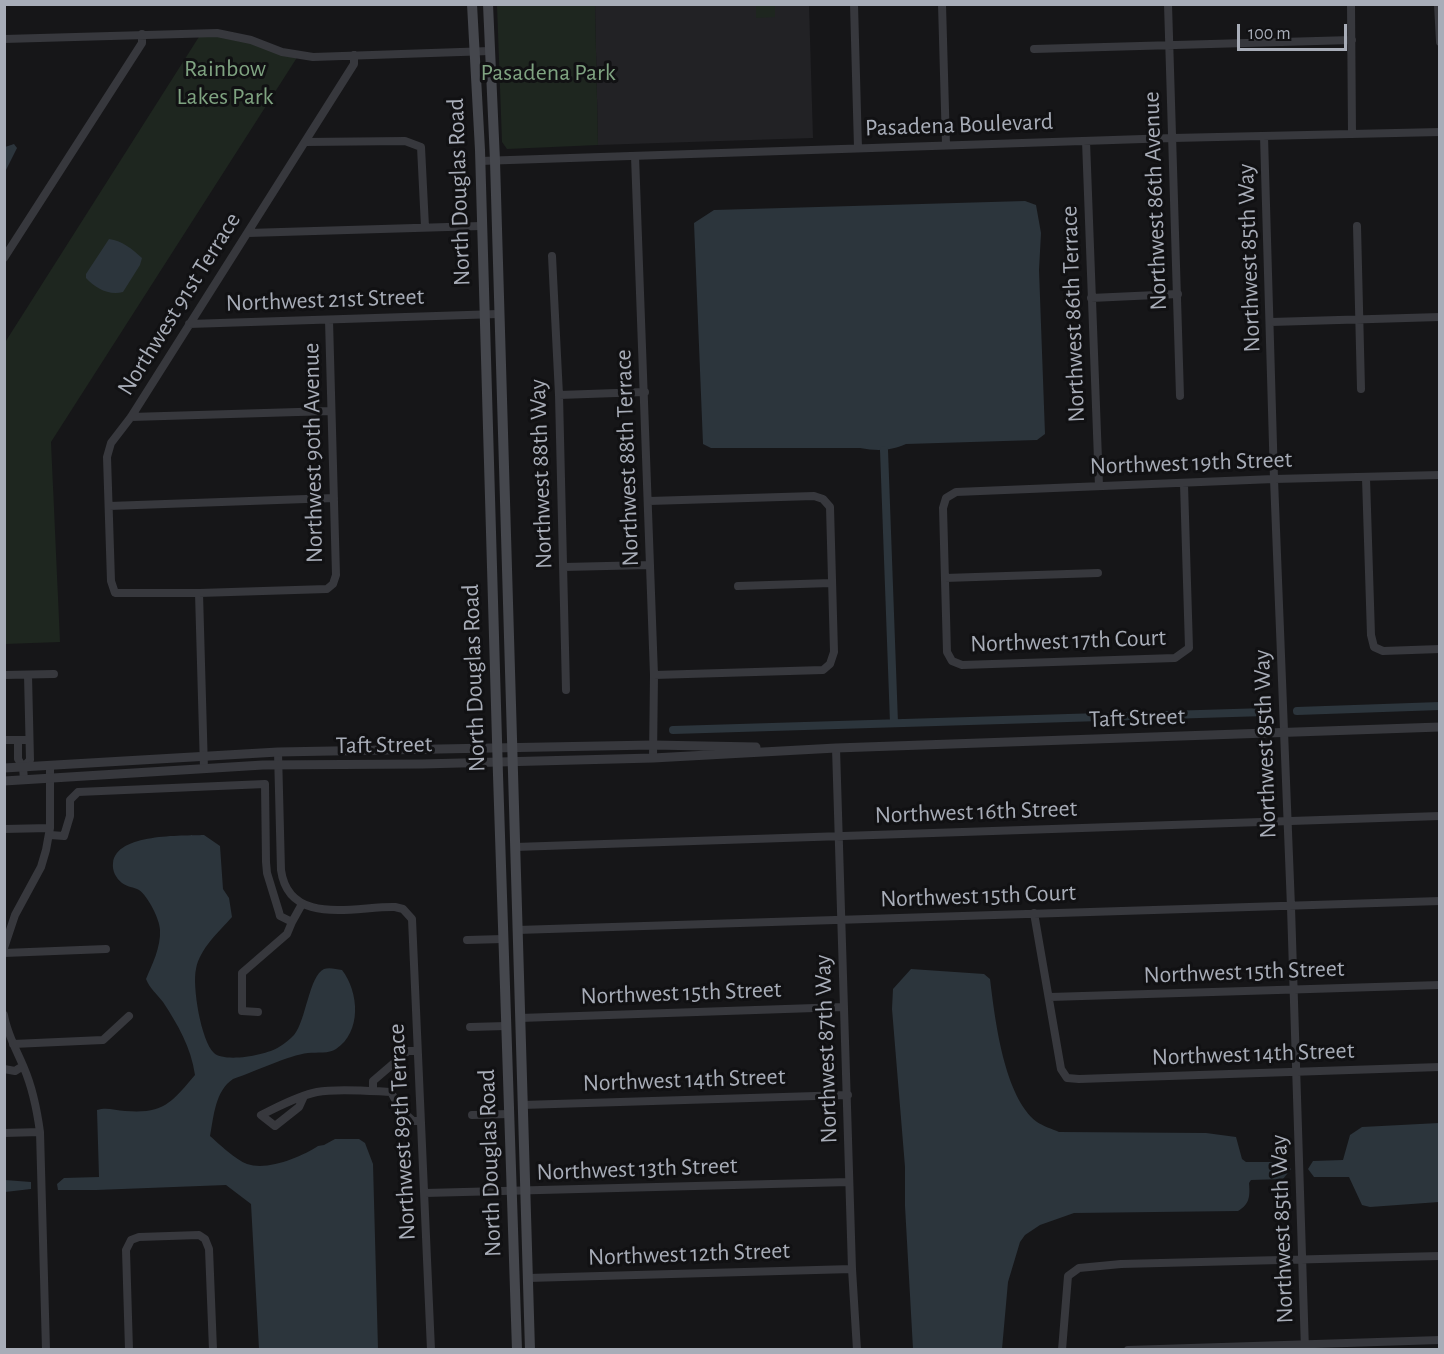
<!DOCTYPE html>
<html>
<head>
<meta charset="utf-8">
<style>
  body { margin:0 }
  #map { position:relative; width:1444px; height:1354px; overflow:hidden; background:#161618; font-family:"Alegreya Sans",sans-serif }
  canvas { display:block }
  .frame { position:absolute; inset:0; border:6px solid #a8adb8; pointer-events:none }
  .scale { position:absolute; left:1237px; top:24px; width:110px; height:27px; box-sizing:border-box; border:3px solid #a8adb8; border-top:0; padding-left:8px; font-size:18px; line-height:21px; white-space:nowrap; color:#a8adb8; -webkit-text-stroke:4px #111113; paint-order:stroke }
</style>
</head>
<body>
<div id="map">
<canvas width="1444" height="1354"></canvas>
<div class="frame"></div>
<div class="scale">100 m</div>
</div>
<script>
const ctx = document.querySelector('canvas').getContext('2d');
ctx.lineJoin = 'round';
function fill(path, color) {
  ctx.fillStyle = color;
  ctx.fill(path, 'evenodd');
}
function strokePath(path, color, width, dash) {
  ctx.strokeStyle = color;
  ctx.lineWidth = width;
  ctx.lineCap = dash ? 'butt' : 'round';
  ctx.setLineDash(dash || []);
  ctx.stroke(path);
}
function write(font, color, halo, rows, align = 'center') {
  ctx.font = font + ' "Alegreya Sans",sans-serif';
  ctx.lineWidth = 6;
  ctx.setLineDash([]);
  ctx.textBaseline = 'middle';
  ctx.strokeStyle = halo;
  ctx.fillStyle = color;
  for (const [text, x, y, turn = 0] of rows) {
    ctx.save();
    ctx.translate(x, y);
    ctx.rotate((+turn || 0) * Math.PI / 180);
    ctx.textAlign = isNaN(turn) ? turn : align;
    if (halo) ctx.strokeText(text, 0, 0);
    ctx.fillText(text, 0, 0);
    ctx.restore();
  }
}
fill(new Path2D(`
  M595,5H809L813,138L598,145Z`), '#222225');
fill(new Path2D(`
  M497,5H595L598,145L507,149L502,142Z
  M756,5H775V17L756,18Z
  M202,32L217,33L298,56L51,442L60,642L5,644L4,344Z`), '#1e261f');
fill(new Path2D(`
  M14,144L17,148L5,172V147Z
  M1025,201L1036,205L1041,233L1039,270L1045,434L1037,440L906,444C890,451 877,451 860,448H711L703,444L694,223L714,210Z
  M109,239C123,241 132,249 142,258L140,265L123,292C109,296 95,288 86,278V274Z
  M204,835L220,846L223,889L229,898L232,917C219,932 200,948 196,969C192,986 201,1041 214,1053C225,1063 267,1055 279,1047C284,1044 290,1039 294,1035C306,1021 309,976 324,969C329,967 336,969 342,970C359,992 362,1032 336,1049C329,1054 317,1052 308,1053C289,1055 254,1072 233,1079C215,1091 214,1116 210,1136C219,1144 236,1160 247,1164C268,1171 301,1157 318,1146L324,1145L335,1139H359L365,1143L373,1164L378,1349H259L251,1204L226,1185L96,1190H58L57,1184L64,1178L99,1177L97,1110C106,1107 115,1110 125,1111C164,1114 171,1103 195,1075C191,1047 178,1025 163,1002C157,994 150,989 146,979C152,965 161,947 160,930C160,920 148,896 139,890C134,887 127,887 122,883C116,878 112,871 113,863C116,833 182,836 204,835Z
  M911,969L984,974L990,979C995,1019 1004,1097 1037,1122C1043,1126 1052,1129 1059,1132L1206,1133L1236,1137L1242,1159L1246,1162H1283L1291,1169L1283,1179L1251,1180L1249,1183C1250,1196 1250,1204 1238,1211L1074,1213L1040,1225L1025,1235L1020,1242L1008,1282L1002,1349H913L905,1206V1167L892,1009L893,989Z
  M1439,1123V1202L1370,1207L1362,1205L1349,1177H1314L1308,1169L1313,1161L1343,1160L1350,1135L1362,1127Z
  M5,1180L31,1182V1189L5,1192Z`), '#2c353c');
strokePath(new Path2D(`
  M884,450L894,723
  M1297,711L1440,706
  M673,730L1266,712`), '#2c353c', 8);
strokePath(new Path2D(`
  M854,4L858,148
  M942,4L946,145
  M1168,4L1180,396
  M1351,4L1352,134
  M1438,4L1440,42
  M4,39L217,33L251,40L282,52L313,57L490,51
  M1034,49L1352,40
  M1264,136L1274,479L1291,907L1305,1350
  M1086,141L1099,486
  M305,142L405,141L421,147L425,227
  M635,156L654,675L653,758
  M480,161L1173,138L1440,132
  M1357,226L1361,389
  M248,233L481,226
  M552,256L559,395L566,690
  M4,258L142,43V34
  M1091,298L1178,294
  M329,320L336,575L333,584L327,589L199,593H115L111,581L107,457L111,443L131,417L354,64V55
  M1271,322L1440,317
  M189,324L498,314
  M559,395L645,392
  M131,417L331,411
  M1366,478L1371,635L1374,647L1383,651L1440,649
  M1184,484L1189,648L1175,658L962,665L952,661L947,652L943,508L946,498L956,492L1274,479L1440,475
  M649,501L814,496L823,499L830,507L834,652L830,664L823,670L654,675
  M109,506L334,498
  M564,567L649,565
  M945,578L1098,573
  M738,586L831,583
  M199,593L204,769
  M4,675L54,674
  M4,740H29
  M18,740V759L23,767
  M836,748L852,1269L857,1350
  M278,752L281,870C289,927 355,906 395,907L403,909L412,919L431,1350
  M24,780L23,767L30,760L28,675
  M4,829L50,828
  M50,835L64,836L70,816V800L78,792L265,784L266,862L267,873L279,912L280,916L292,922L287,934L242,973V1011L258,1012
  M515,847L1440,816
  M1034,913L1061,1069L1067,1078L1079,1079L1440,1067
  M292,922L302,904
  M517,930L1440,901
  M467,940L503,939
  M4,948L15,915L41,867L46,850L50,828V765
  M4,953L106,949
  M1050,997L1440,985
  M4,1015C7,1034 17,1051 24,1068C33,1089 37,1110 40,1132L46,1350
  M520,1018L844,1007
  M470,1027L506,1026
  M13,1044L103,1040L129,1016
  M4,1069L15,1071L23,1066
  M373,1091V1081L408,1051H417
  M304,1096L299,1107L275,1126L261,1115C278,1107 297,1096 317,1092C337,1088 370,1091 391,1092L400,1109L413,1121H420
  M522,1105L848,1095
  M472,1115L509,1114
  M4,1133L40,1132
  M425,1193L849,1182
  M528,1278L852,1269
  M129,1350L126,1250L131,1240L139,1237L199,1235L205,1239L209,1249L213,1350
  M1062,1350L1068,1276L1079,1268L1121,1264L1440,1256
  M1128,1350L1440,1340`), '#37383d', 8);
strokePath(new Path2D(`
  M4,768L278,752L653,745L756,747
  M4,781L263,765L422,764L653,758L836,748L1440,727`), '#37383d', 9);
strokePath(new Path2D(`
  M472,4L480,150L498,775L517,1350
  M488,4L495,161L530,1350`), '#45474d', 10);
write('24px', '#7fa381', '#111113', [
  ["Rainbow",225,69],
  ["Lakes Park",225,97],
  ["Pasadena Park",548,73]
]);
write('24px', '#a8adb8', '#111113', [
  ["Pasadena Boulevard",959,125,-2],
  ["North Douglas Road",459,192,-92],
  ["Northwest 86th Avenue",1155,201,-92],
  ["Northwest 85th Way",1249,258,-92],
  ["Northwest 21st Street",325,300,-2],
  ["Northwest 91st Terrace",179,304,-58],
  ["Northwest 86th Terrace",1073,314,-92],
  ["Northwest 90th Avenue",313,453,-91],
  ["Northwest 88th Terrace",627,458,-92],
  ["Northwest 19th Street",1191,463,-2],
  ["Northwest 88th Way",541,474,-92],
  ["Northwest 17th Court",1068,641,-2],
  ["North Douglas Road",474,678,-92],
  ["Taft Street",1137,718,-2],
  ["Northwest 85th Way",1265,744,-92],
  ["Taft Street",384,745,-1],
  ["Northwest 16th Street",976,812,-2],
  ["Northwest 15th Court",978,896,-2],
  ["Northwest 15th Street",1244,972,-2],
  ["Northwest 15th Street",681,993,-2],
  ["Northwest 87th Way",826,1049,-92],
  ["Northwest 14th Street",1253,1054,-2],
  ["Northwest 14th Street",684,1080,-2],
  ["Northwest 89th Terrace",402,1132,-93],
  ["North Douglas Road",490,1163,-92],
  ["Northwest 13th Street",637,1169,-2],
  ["Northwest 85th Way",1282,1229,-92],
  ["Northwest 12th Street",689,1254,-2]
]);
</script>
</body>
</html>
